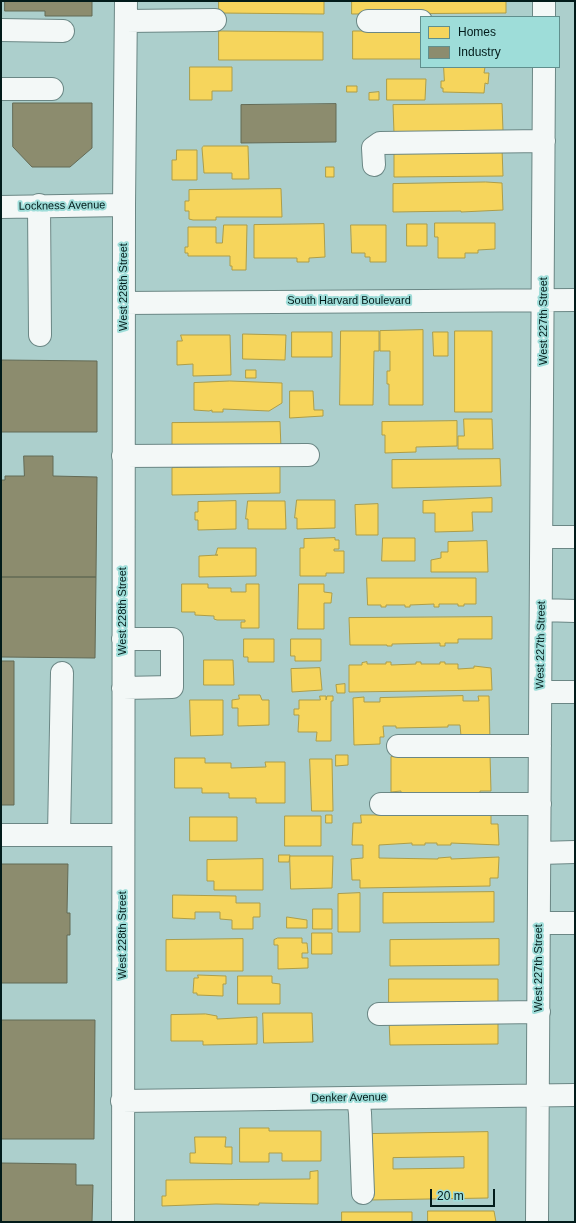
<!DOCTYPE html>
<html>
<head>
<meta charset="utf-8">
<style>
  body { margin:0 }
  #map { position:relative; width:576px; height:1223px; overflow:hidden; background:#accfcc; font-family:Arial,sans-serif }
  canvas { display:block }
  .frame { position:absolute; inset:0; border:2px solid #021b1a; pointer-events:none }
  .legend { position:absolute; left:420px; top:16px; width:140px; height:52px; box-sizing:border-box; background:#9eddd9; border:1px solid #608f8d; margin:0; padding:5px 7px; list-style:none; font-size:12px; color:#021b1a }
  .legend li { display:flex; align-items:center; gap:8px; height:20px }
  .legend b { width:20px; border:1px solid #608f8d }
  .scale { position:absolute; left:430px; top:1189px; width:65px; height:18px; box-sizing:border-box; border:2px solid #021b1a; border-top:0; padding-left:5px; font-size:12px; line-height:14px; white-space:nowrap; color:#021b1a; -webkit-text-stroke:3px #9eddd9; paint-order:stroke }
</style>
</head>
<body>
<div id="map">
<canvas width="576" height="1223"></canvas>
<div class="frame"></div>
<ul class="legend">
<li><b style="height:11px;background:#f6d55c"></b>Homes</li>
<li><b style="height:11px;background:#8c8c6e"></b>Industry</li>
</ul>
<div class="scale">20 m</div>
</div>
<script>
const ctx = document.querySelector('canvas').getContext('2d');
ctx.lineJoin = 'round';
function fill(path, color) {
  ctx.fillStyle = color;
  ctx.fill(path, 'evenodd');
}
function strokePath(path, color, width, dash) {
  ctx.strokeStyle = color;
  ctx.lineWidth = width;
  ctx.lineCap = dash ? 'butt' : 'round';
  ctx.setLineDash(dash || []);
  ctx.stroke(path);
}
function write(font, color, halo, rows, align = 'center') {
  ctx.font = font + ' Arial,sans-serif';
  ctx.lineWidth = 4;
  ctx.setLineDash([]);
  ctx.textBaseline = 'middle';
  ctx.strokeStyle = halo;
  ctx.fillStyle = color;
  for (const [text, x, y, turn = 0] of rows) {
    ctx.save();
    ctx.translate(x, y);
    ctx.rotate((+turn || 0) * Math.PI / 180);
    ctx.textAlign = isNaN(turn) ? turn : align;
    if (halo) ctx.strokeText(text, 0, 0);
    ctx.fillText(text, 0, 0);
    ctx.restore();
  }
}
const homes = new Path2D(`
  M219,1H324V14L219,13Z
  M352,1H506V13L352,14Z
  M219,31L323,32V60H219Z
  M353,31H421V59H353Z
  M190,67H232V91H212V100H190Z
  M444,67H485L484,73H489L488,84L485,83L484,93L443,92V88H441V81H444Z
  M387,79H426L425,100H387Z
  M347,86H357V92H347Z
  M379,92V100H369V93Z
  M502,104L503,131L394,133L393,105Z
  M204,146H248L249,179H232V173H204L202,148Z
  M502,148L503,176L394,177V149Z
  M177,150H197V180H172V160H176Z
  M326,167H334V177H326Z
  M486,182L502,183L503,210L461,212V211L393,212V184Z
  M281,189L282,217H216V220H193L189,219V211H185V201H189V190Z
  M435,223H495V249L478,250V253H465V258H438V237H435Z
  M324,224L325,257L309,258V262H297V258H254V225Z
  M407,224H427V246H407Z
  M224,225H247L246,270H232V266H230V256H188V253H185V247H188V227H216V243H222Z
  M351,225H386V262H370V257H365V253H352Z
  M423,330V405H389V384H387V371H390V351H380V331Z
  M341,331H379V351H374L373,405H340Z
  M455,331H492V412H455Z
  M292,332H332V357H292Z
  M433,332H448V356H434Z
  M243,334L286,335L285,360L243,359Z
  M181,335H230L231,375L193,376V364L177,365V341H182Z
  M246,370H256V378H246Z
  M230,381L282,383V403L269,411L223,409V412H212V410L209,411L194,410V383Z
  M290,391H313L314,410H323V416L290,418Z
  M464,419H492L493,449H458V436H464Z
  M457,421V446L416,447V452L385,453V435H382V422Z
  M280,422L281,449L172,450V423Z
  M500,459L501,486L392,488V460Z
  M280,466V493L172,495V468Z
  M492,498V512H472L473,531L435,532V513H423V501Z
  M297,500H335V528L297,529V518H295Z
  M236,501V529L198,530V520H195V512H198V502Z
  M248,501H285L286,529H248V519H246Z
  M378,504V535H356L355,505Z
  M335,538V540H339V549H334V551H344V573H326V576H300V548H304V539Z
  M383,538H415V561H382Z
  M487,541L488,572H431V560L441,558V552H448V542Z
  M218,548H256V576L199,577V556L218,555H216Z
  M367,578H476V604H464V606H458V604H439V607H434V604L410,605V607H405V605H386V607H381V605H368Z
  M182,584H208V588H231V592H246V584H259V628H241V622H245V620H217L214,619V616L195,615V612H182Z
  M299,584H324V592L332,593L331,603H324V629H298Z
  M492,617V639H458V643H445V646H440V643L392,644V646H387V645H350L349,618Z
  M244,639H274V662H248V657H244Z
  M291,639H321V661H295V656H291Z
  M204,660H233L234,685H204Z
  M367,662V664H386V662H391V665L416,664V662H421V664H440V662H445V664H458V669L474,668V666L491,668L492,690L349,692V665H362V663Z
  M320,668L322,690L292,692L291,669Z
  M345,684V693H337L336,685Z
  M239,695H260L262,700H269V725L238,726V708H232V700L239,699Z
  M320,696H326V700L327,696H333V701H331V741H316L317,732H298L299,715H294V709H299V700H320Z
  M463,696V701H479L478,696H489L490,743L461,736L460,725H448V727L396,728V726H383L384,737H380V744L354,745L353,698L364,697V702H380V698Z
  M190,700H223V735L191,736Z
  M336,755H348V765L336,766Z
  M490,755L491,791H480V794H401V791L391,792V757Z
  M175,758H205V763H231V768L266,767L265,762H285V803H256V798H229V793H202V788H175Z
  M310,759H332L333,811H312Z
  M326,815H332V823H326Z
  M361,815H491V824H498L499,845L451,843V845H437V843H425V845H412V843L379,845V858L438,859V858L451,857V859L499,857L498,878H490V886L360,888V880H352L351,859L363,858V845H352L353,823H361Z
  M285,816H321V846H285Z
  M190,817H237V841H190Z
  M279,855H290L289,862H279Z
  M290,856H333L332,888L291,889Z
  M263,859V890H214V881H207V860Z
  M494,892V922L383,923V893Z
  M360,893V932H338V894Z
  M173,895L236,896V903H260V917H253V929H232V920L220,919V912H195V919L173,918Z
  M313,909H332V929H313Z
  M287,917L307,920V928H287Z
  M312,933H332V954H312Z
  M278,938H302V943H307L308,953H302V958H308V968L278,969V945H274V940Z
  M243,939V971H166V940Z
  M499,939V965L390,966V940Z
  M198,975L226,976V984H223V996L197,995V993H193L194,978H198Z
  M238,976H272V983L280,984V1004H238Z
  M389,979H498V1005L389,1006Z
  M263,1013H312L313,1042L264,1043Z
  M206,1014L217,1016V1019L257,1017V1044L203,1045V1041H171V1015Z
  M498,1018V1044L390,1045L389,1019Z
  M240,1128H269V1131H321V1161H282V1153H269V1162H240Z
  M488,1132V1198L370,1200L369,1134ZM464,1157V1168L393,1169V1158Z
  M195,1137H226L225,1147H232V1164L190,1163V1153H195Z
  M318,1171V1204L259,1203V1205L216,1204L162,1206V1196H166V1180L310,1179V1172Z
  M428,1211H494L496,1222H428Z
  M342,1212H412V1222H342Z`);
fill(homes, '#f6d55c');
strokePath(homes, '#ad9d48', 1);
const industry = new Path2D(`
  M5,1H92V16H45V11H5Z
  M13,103H92V148L70,167H32L13,147Z
  M336,104V142L241,143V105Z
  M1,360L97,361V432H1Z
  M24,456H53V476L97,477L96,577H1V480H5V476H24Z
  M1,577H96L95,658L1,657Z
  M1,661H14V805H1Z
  M1,864H68L67,913H70V935H67V983H1Z
  M1,1020H95L94,1139H1Z
  M1,1163L76,1164V1185H93L92,1222H1Z`);
fill(industry, '#8c8c6e');
strokePath(industry, '#636a55', 1);
const minor = new Path2D(`
  M544,17V1
  M126,21L215,20
  M368,21H421
  M1,30L63,31
  M1,89H52
  M374,165L373,148L380,143L544,141
  M39,205L40,335
  M1,207L124,205
  M124,303L575,300
  M123,456L308,455
  M542,537H575
  M541,610L575,611
  M123,639H172V687L123,688
  M541,692H575
  M398,746H540
  M381,804H540
  M1,835H123
  M59,835L62,673
  M540,853L575,852
  M539,923H575
  M379,1014L539,1012
  M358,1098L360,1113L363,1193
  M122,1101L575,1095
  M123,1222L124,205L126,1
  M537,1222L544,67`);
strokePath(minor, '#6b8785', 24);
strokePath(minor, '#f3f8f7', 22);
write('11px', '#021b1a', '#9eddd9', [
  ["Lockness Avenue",62,206,-1],
  ["West 228th Street",124,287,-90],
  ["South Harvard Boulevard",349,301],
  ["West 227th Street",544,321,-90],
  ["West 228th Street",123,611,-90],
  ["West 227th Street",541,645,-89],
  ["West 228th Street",123,935,-90],
  ["West 227th Street",539,968,-90],
  ["Denker Avenue",349,1098,-1]
]);
</script>
</body>
</html>
